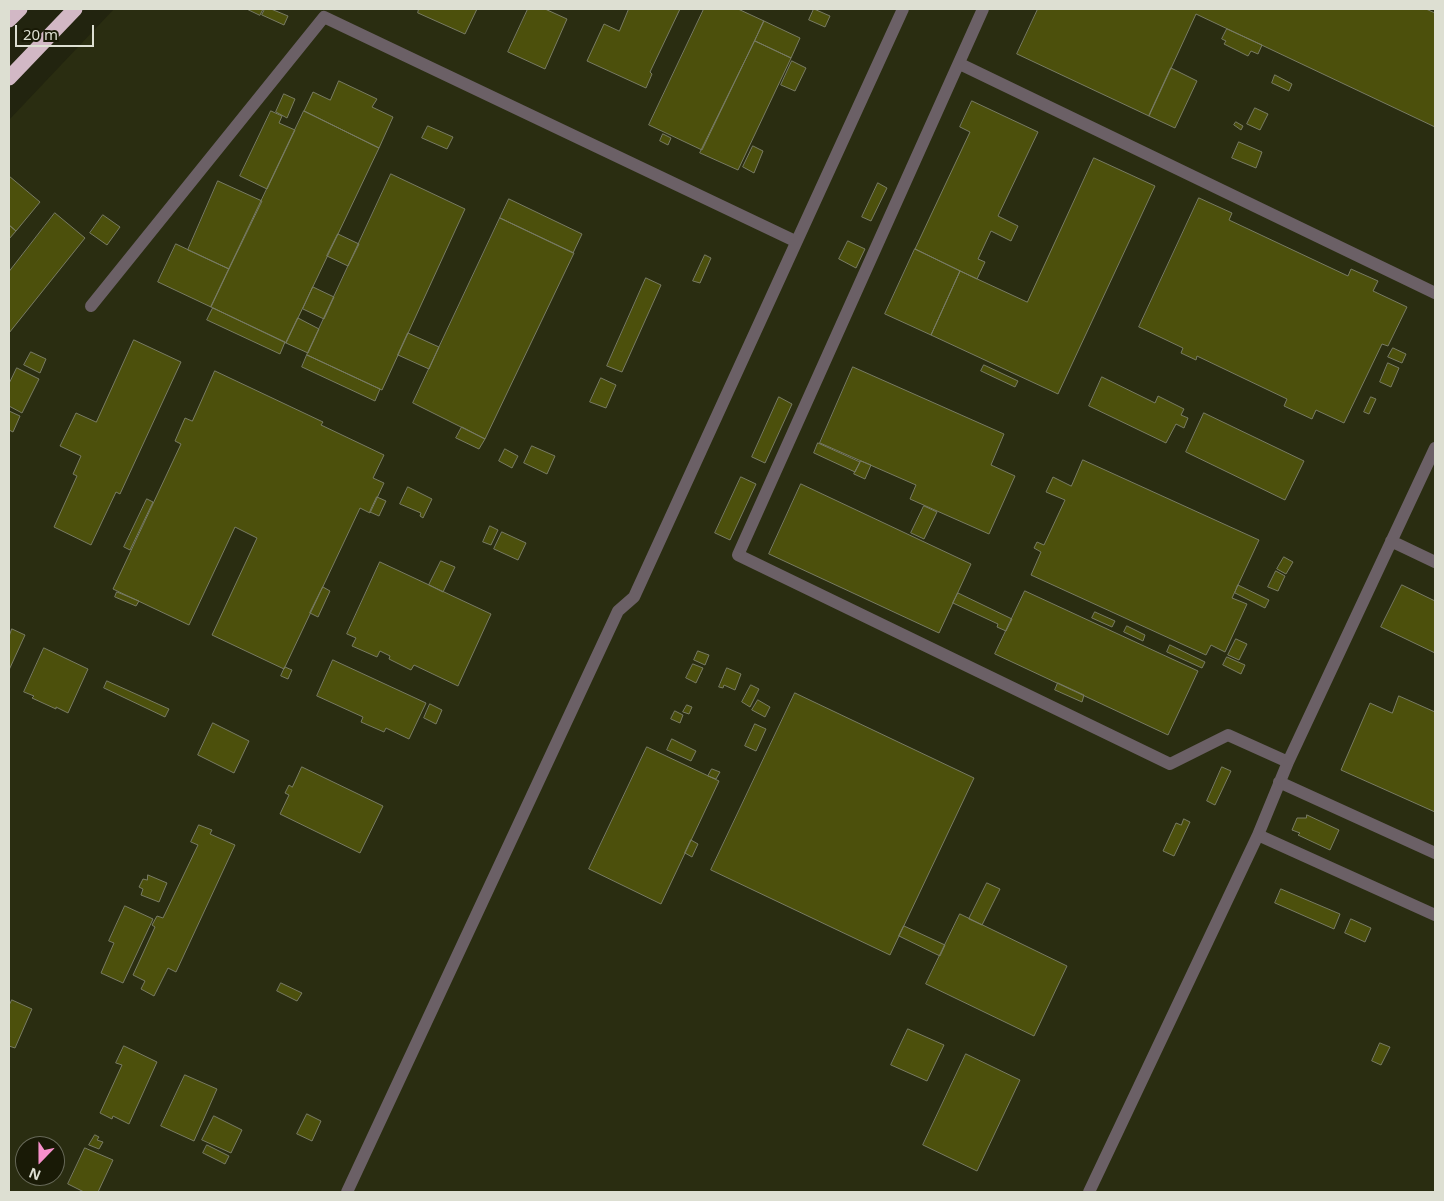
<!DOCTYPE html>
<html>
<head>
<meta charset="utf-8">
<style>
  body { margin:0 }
  #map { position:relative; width:1444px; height:1201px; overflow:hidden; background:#22240f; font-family:"Noto Sans",sans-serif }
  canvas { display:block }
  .frame { position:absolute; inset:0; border:10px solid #dddfd2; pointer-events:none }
  .north { position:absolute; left:15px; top:1136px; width:50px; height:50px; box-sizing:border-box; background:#191a06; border:1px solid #676958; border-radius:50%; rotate:202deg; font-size:14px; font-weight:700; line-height:20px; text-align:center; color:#dddfd2 }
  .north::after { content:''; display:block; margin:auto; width:18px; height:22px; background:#f890cb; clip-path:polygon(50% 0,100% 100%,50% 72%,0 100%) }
  .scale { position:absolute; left:15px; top:25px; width:79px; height:22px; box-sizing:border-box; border:2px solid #dddfd2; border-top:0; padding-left:6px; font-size:15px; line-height:18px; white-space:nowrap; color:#dddfd2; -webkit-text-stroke:4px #191a06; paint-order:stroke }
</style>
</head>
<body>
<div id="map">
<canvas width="1444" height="1201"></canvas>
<div class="frame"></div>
<div class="north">N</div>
<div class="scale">20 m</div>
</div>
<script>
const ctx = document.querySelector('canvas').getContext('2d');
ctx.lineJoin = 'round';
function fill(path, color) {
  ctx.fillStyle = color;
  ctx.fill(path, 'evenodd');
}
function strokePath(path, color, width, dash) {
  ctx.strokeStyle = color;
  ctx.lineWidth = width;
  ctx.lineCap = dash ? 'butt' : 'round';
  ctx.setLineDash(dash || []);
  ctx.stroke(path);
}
fill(new Path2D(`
  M114,9H1435V1192H9V120ZM25,1146H55V1176H25Z`), '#2a2d11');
const building = new Path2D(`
  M247,9H263L260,15Z
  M265,9H271L288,16L284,25L262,15Z
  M419,9H477L465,34L418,13Z
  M528,9H545L567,19L545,69L508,52Z
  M629,9H680L650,72L652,74L646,88L587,61L604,24L619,31Z
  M704,9H738L764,21L702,150L649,125Z
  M814,9L830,16L825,27L809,20Z
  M1038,9H1426L1435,13V127L1196,14L1149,116L1017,54Z
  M764,21L800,38L791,58L755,41Z
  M1227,29L1262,45L1258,54L1251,51L1248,56L1224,44L1226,41L1222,39Z
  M755,41L791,58L738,170L700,153Z
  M792,61L806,68L795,91L781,85Z
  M1171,68L1197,81L1175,128L1149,116Z
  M1275,75L1292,84L1289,91L1272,83Z
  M339,81L377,99L372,107L393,117L379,148L304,111L313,92L330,100Z
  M284,94L295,99L287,118L276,112Z
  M972,101L1038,132L998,216L1018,226L1011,241L991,231L978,259L985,262L977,279L915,249L970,132L960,127Z
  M1255,108L1268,114L1260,130L1247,124Z
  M271,111L282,116L279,123L295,130L267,189L240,176Z
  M304,111L379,148L286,343L211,307Z
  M1236,122L1243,126L1241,130L1234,125Z
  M428,126L453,137L447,149L422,138Z
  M663,134L671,138L668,145L660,141Z
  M1239,142L1262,152L1256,168L1232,158Z
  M753,146L763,151L754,173L743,167Z
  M1094,158L1155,186L1058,394L931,335L960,271L1027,302Z
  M391,174L465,209L382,390L307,355Z
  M9,176L40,202L16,231L9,225Z
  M218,181L262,201L229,269L188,250Z
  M878,183L887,188L871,221L862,217Z
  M1199,198L1232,213L1229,220L1348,276L1351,269L1378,281L1373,291L1407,307L1388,346L1382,344L1344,423L1316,410L1312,419L1284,406L1287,399L1197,356L1196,360L1181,353L1183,348L1139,327Z
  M509,199L582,234L573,253L500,218Z
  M55,213L85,238L9,333V272Z
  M103,215L120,227L107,245L90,233Z
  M500,218L574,253L485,439L413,403Z
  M9,225L16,231L9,239Z
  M338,234L359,244L348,266L327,256Z
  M848,241L865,249L856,268L839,259Z
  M176,244L229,269L211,307L158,282Z
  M915,249L960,271L931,335L885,314Z
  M705,255L711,258L700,283L693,281Z
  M646,278L661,285L622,372L607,366Z
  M313,287L334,297L324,319L303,309Z
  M213,308L285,342L280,354L207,320Z
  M298,318L319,329L308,353L286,343Z
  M408,333L439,347L429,369L398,355Z
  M134,340L181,362L120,494L116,492L91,545L54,527L77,476L73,474L81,456L60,446L76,413L96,422Z
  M1393,348L1406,354L1402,363L1388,357Z
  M31,352L46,359L40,373L24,365Z
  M307,355L380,389L375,401L302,367Z
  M1388,363L1399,368L1391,387L1380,382Z
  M984,365L1018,381L1015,387L981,371Z
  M853,367L1004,434L991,465L1015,476L989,534L910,499L916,485L820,443Z
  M17,368L39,379L22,413L9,406V384Z
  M215,371L323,422L321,425L384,455L373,478L384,483L370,513L360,508L284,669L212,635L257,538L235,527L189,625L113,589L181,444L175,441L185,418L192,421Z
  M1102,377L1155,403L1158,396L1184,409L1181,415L1188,418L1184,428L1176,424L1166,443L1089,406Z
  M601,378L616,385L606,408L590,402Z
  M779,397L792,404L765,463L752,457Z
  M1371,397L1376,399L1369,414L1364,412Z
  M9,411L20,416L13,432L9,430Z
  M1204,413L1304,461L1285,500L1186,452Z
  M462,427L485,439L479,449L456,438Z
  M818,443L860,462L855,472L814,453Z
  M532,446L555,456L547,474L524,463Z
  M505,449L518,456L512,468L499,461Z
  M1083,460L1259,540L1232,598L1247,604L1225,652L1211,645L1206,655L1031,575L1041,552L1034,548L1037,542L1044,545L1065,500L1046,492L1053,477L1071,486Z
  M861,461L871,465L865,479L854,474Z
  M741,477L756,484L730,540L715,533Z
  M801,484L971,564L939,633L769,554Z
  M408,487L432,499L423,518L420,516L421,513L400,504Z
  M377,497L386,501L379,516L370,512Z
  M147,499L153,502L130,550L124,547Z
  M924,506L937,512L924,539L911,533Z
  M490,526L498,530L491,545L483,542Z
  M502,532L526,543L518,560L494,549Z
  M1284,557L1293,562L1286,574L1277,569Z
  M441,561L455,567L443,592L429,585Z
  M380,562L491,614L458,686L414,665L411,670L389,659L390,656L380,651L377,657L352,646L356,638L347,634Z
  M1276,571L1285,576L1278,591L1268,587Z
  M1238,585L1269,600L1265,608L1235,593Z
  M1402,585L1435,601V653L1381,627Z
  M323,587L330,591L318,617L310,613Z
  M1025,591L1198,671L1168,735L995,654Z
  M117,592L139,601L136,606L115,597Z
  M958,593L1012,619L1006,631L997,627L998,624L953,603Z
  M1095,612L1115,621L1112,627L1092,618Z
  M1127,626L1145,635L1143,641L1124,632Z
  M12,629L25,635L9,670V637Z
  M1236,639L1247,644L1239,660L1228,655Z
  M1170,645L1205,662L1202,668L1167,652Z
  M44,648L88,669L68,713L56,707V709L32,698L34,696L24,692Z
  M698,651L709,655L705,665L694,660Z
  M1227,657L1245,665L1241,674L1223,665Z
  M333,660L426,703L409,739L386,728L384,732L361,722L363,717L317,696Z
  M693,664L703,668L696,683L686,678Z
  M285,667L292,670L288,679L281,676Z
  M727,668L741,674L735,690L724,685L723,688L719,687Z
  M107,681L169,709L165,717L104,688Z
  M1058,683L1084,695L1082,702L1055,690Z
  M751,685L759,689L750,707L742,702Z
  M795,693L974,778L890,955L711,870Z
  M1399,696L1435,712V812L1341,770L1370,703L1392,713Z
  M758,700L770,707L765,717L752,710Z
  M430,704L442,710L436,724L424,718Z
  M687,705L692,707L689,714L683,712Z
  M675,711L683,715L680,723L671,719Z
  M213,723L249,741L234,773L198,755Z
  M755,724L766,729L756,751L745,746Z
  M672,739L696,751L691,761L667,750Z
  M647,747L719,781L661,904L589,869Z
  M302,767L383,806L360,853L280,814L289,795L285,793L289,785L292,787Z
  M1222,767L1231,771L1215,805L1207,801Z
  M712,769L720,772L716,779L708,776Z
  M1307,815L1339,830L1330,850L1298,835L1300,833L1292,830L1297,818H1306Z
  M1184,819L1190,822L1174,856L1163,851L1176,823L1181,825Z
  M199,825L212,830L210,834L235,845L176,972L168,968L154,996L141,989L145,981L133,975L155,927L152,925L157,916L163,918L198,845L191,842Z
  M691,840L698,844L692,857L685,853Z
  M148,875L167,883L159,902L141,895L143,889L139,887L143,879L147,880Z
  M987,883L1000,889L982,925L969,919Z
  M1281,889L1340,914L1334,929L1275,903Z
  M125,906L153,919L123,983L101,973L114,943L109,941Z
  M960,914L1067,966L1034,1036L926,984Z
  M1351,919L1371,928L1365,942L1345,933Z
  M904,926L945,945L940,956L899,936Z
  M281,983L302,993L297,1001L277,991Z
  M12,1000L32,1009L15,1048L9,1046V1006Z
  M908,1029L944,1045L927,1081L891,1065Z
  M1380,1043L1390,1047L1381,1065L1372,1061Z
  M124,1046L157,1062L129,1124L113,1116L112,1119L100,1113L122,1065L116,1063Z
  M966,1054L1020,1080L977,1171L923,1145Z
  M185,1075L217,1089L194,1141L161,1126Z
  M307,1114L321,1121L312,1141L297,1134Z
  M214,1116L242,1130L231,1153L202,1140Z
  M95,1135L99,1137L97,1140L103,1142L99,1149L89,1145Z
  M207,1145L229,1156L225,1164L203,1153Z
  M85,1148L113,1160L98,1192H84L68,1184Z`);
fill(building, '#4c500c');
strokePath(building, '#787b63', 1);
strokePath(new Path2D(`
  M983,9L738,555L1170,764L1228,735L1288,762
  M960,64L1435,293
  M91,306L324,17L795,241
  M1391,541L1435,562
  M1279,782L1435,853
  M1258,835L1288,762L1435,448
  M347,1192L618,611L634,597L903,9
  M1089,1192L1258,835L1435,915`), '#6b6066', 12);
strokePath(new Path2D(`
  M9,20L20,9
  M9,78L75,9`), '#d2b8c5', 15);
</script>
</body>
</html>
